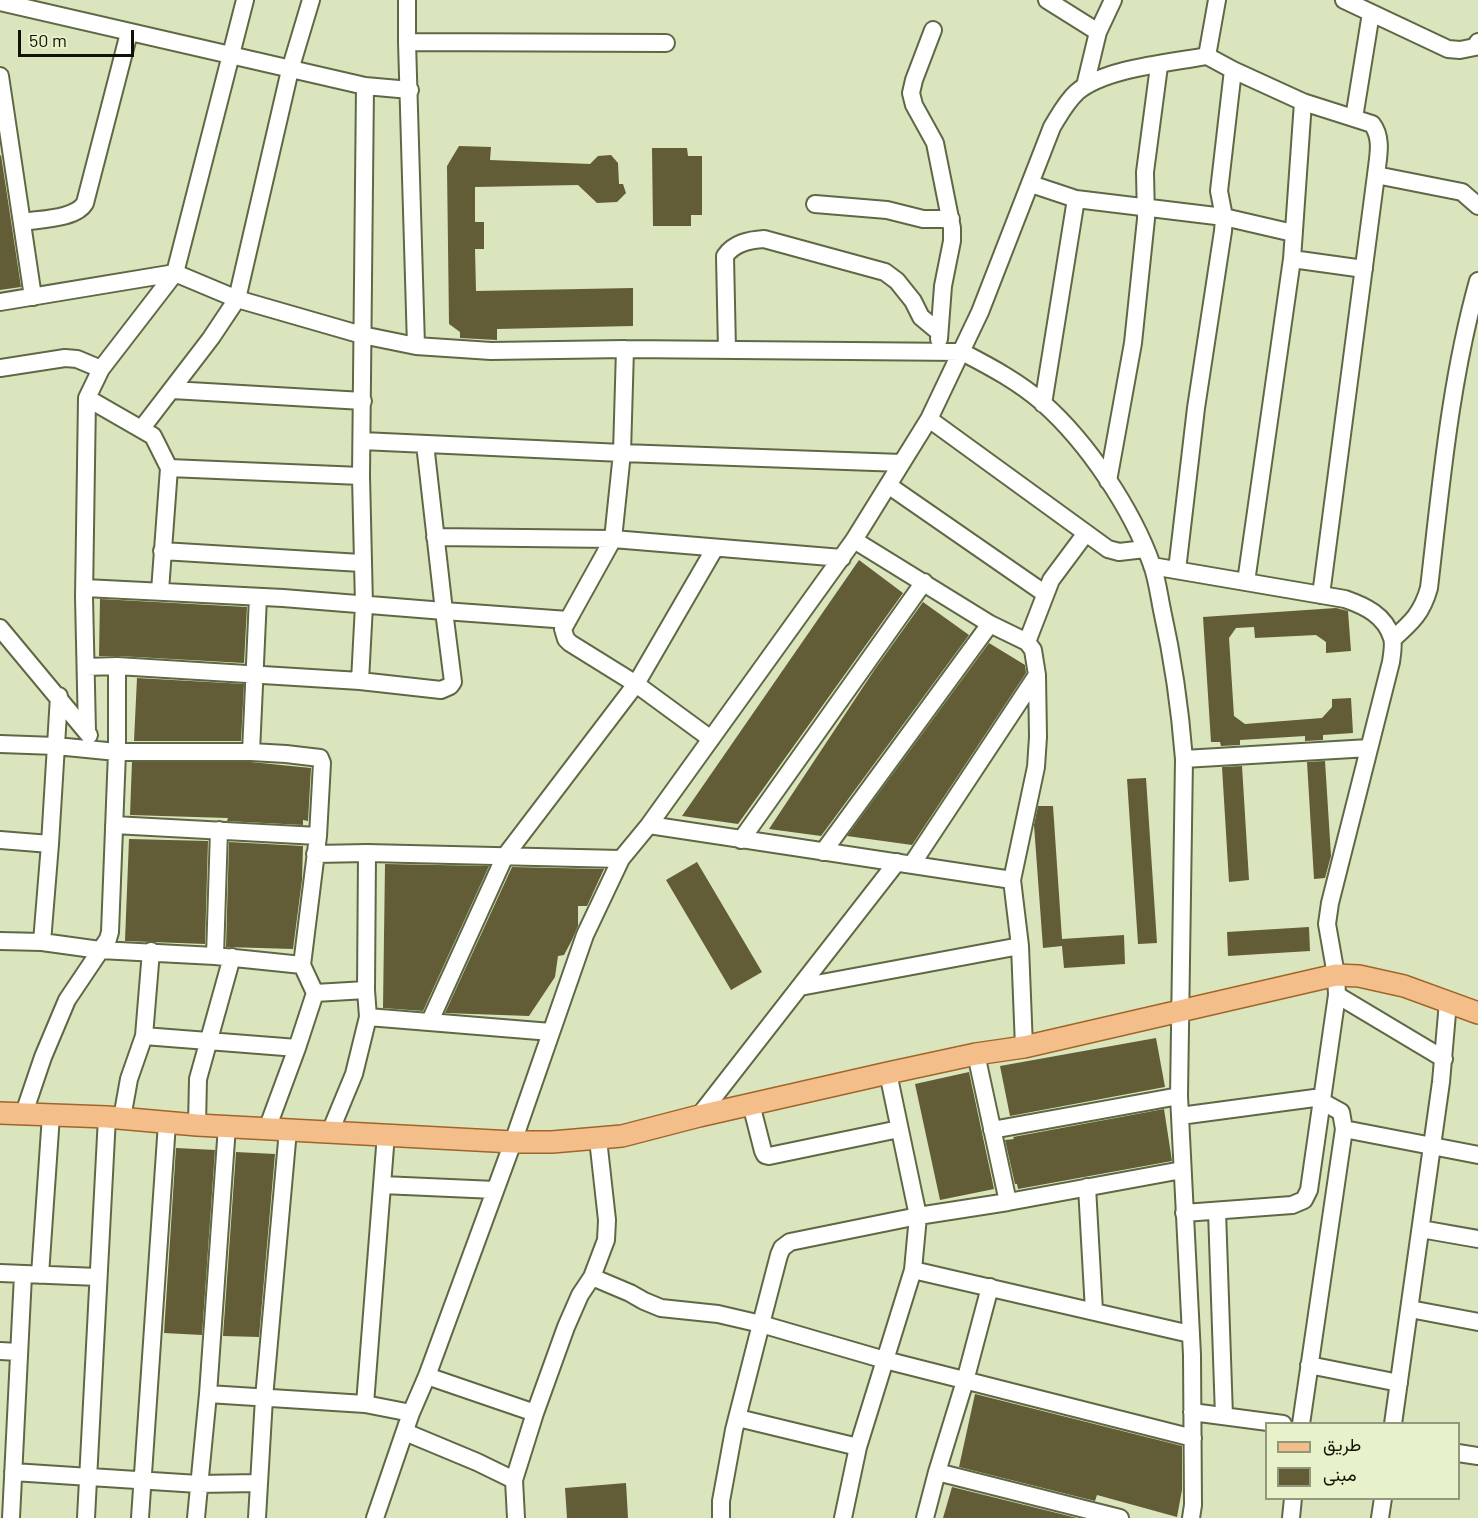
<!DOCTYPE html>
<html>
<head>
<meta charset="utf-8">
<style>
  body { margin:0 }
  #map { position:relative; width:1478px; height:1518px; overflow:hidden; background:#dae5bd; font-family:Barlow,Vazirmatn,sans-serif }
  canvas { display:block }
  .legend { position:absolute; left:1265px; top:1422px; width:195px; height:78px; box-sizing:border-box; background:#e7f2ca; border:2px solid #91987b; margin:0; padding:8px 10px; list-style:none; font-size:18px; color:#0f1205 }
  .legend li { display:flex; align-items:center; gap:12px; height:30px }
  .legend b { width:30px; border:2px solid #91987b }
  .scale { position:absolute; left:18px; top:30px; width:116px; height:27px; box-sizing:border-box; border:3px solid #0f1205; border-top:0; padding-left:8px; font-size:18px; line-height:21px; white-space:nowrap; color:#0f1205; -webkit-text-stroke:4px #e7f2ca; paint-order:stroke }
</style>
</head>
<body>
<div id="map">
<canvas width="1478" height="1518"></canvas>
<ul class="legend">
<li><b style="height:8px;background:#f4be8b"></b>طريق</li>
<li><b style="height:16px;background:#625c37"></b>مبنى</li>
</ul>
<div class="scale">50 m</div>
</div>
<script>
const ctx = document.querySelector('canvas').getContext('2d');
ctx.lineJoin = 'round';
function fill(path, color) {
  ctx.fillStyle = color;
  ctx.fill(path, 'evenodd');
}
function strokePath(path, color, width, dash) {
  ctx.strokeStyle = color;
  ctx.lineWidth = width;
  ctx.lineCap = dash ? 'butt' : 'round';
  ctx.setLineDash(dash || []);
  ctx.stroke(path);
}
fill(new Path2D(`
  M459,146L491,147L490,160L590,164L598,156L611,155L618,163L619,184H623L626,193L617,202L597,203L578,185L475,187V222H484V249H475L476,291L633,288V326L497,329V340L460,338V332L449,324L447,166Z
  M652,148H687L688,156H702V215H691V226H653Z
  M1,155L21,287L0,290V156Z
  M859,560L903,593L738,824L682,816Z
  M100,599L247,607L244,663L118,656H99Z
  M923,602L969,635L821,836L769,829L875,669Z
  M1336,608L1348,611L1351,651L1326,653V642L1316,635L1255,638L1254,627L1236,628L1229,638L1234,716L1245,724L1322,718L1332,707V699L1351,698L1353,733L1323,735V740L1305,741V736L1240,740V745L1221,746L1220,742H1211L1203,617Z
  M989,643L1025,665L1026,673L912,845L847,836Z
  M137,678L244,684L241,741H134Z
  M1325,761L1331,856L1325,878L1314,879L1307,762Z
  M132,762H251L311,768L308,821L303,820V825L227,821L228,818L130,815Z
  M1242,766L1249,880L1229,882L1222,767Z
  M1146,778L1157,943L1138,944L1127,779Z
  M1038,806H1053L1062,939L1124,935L1125,964L1064,968L1062,946L1043,948L1034,825Z
  M129,839L208,841L205,944L125,941Z
  M229,842L303,846L302,880L293,949L226,947Z
  M697,862L762,972L731,990L666,880Z
  M385,864L489,866L423,1011L383,1008Z
  M512,867L604,869L587,906H578V926L572,940L564,955L558,956L555,977L529,1016L445,1013Z
  M1309,927L1310,951L1228,956L1227,932Z
  M1156,1038L1165,1087L1010,1116L1000,1066Z
  M969,1072L994,1189L940,1200L915,1084Z
  M1164,1109L1172,1161L1018,1189L1017,1184H1015L1005,1140L1014,1139L1013,1137Z
  M176,1148L215,1150L202,1335L164,1333Z
  M236,1152L275,1154L259,1337L223,1336Z
  M975,1394L1182,1446V1490L1177,1517L1097,1495L1095,1501L959,1467Z
  M626,1483L628,1518H567L565,1488Z
  M952,1487L1077,1518H943Z`), '#625c37');
const minor = new Path2D(`
  M407,0V42L416,346
  M1047,0L1098,32L1085,86
  M1344,0L1448,49L1460,50L1475,47L1478,42
  M0,2L365,86L410,90
  M933,30L914,80L911,93L914,105L935,143L952,228V241L943,286L939,339
  M1098,32L1113,0
  M407,42L666,43
  M1207,56L1233,70L1303,102L1372,124C1383,138 1378,157 1376,175L1321,595
  M0,76L33,297
  M1354,118L1371,13
  M1376,175L1462,192L1478,206
  M1031,184L1076,199L1043,404
  M1076,199L1224,217L1293,233
  M815,204L887,210L923,219H951
  M23,222C40,219 76,219 85,203L129,33
  M1292,259L1364,269
  M0,302L175,273L237,299L362,335L416,346L491,351L625,349L962,352C991,367 1019,382 1043,403C1088,443 1132,509 1152,565C1157,579 1159,595 1162,610C1173,659 1180,708 1184,759L1179,1096L1192,1355L1193,1505L1191,1518
  M727,350L725,256C734,243 749,240 764,239L885,272L897,281L913,301L921,317L939,332
  M0,368L65,358L77,359L101,369
  M172,390L363,401
  M87,398L153,436L169,468L160,591
  M929,419L1108,549L1119,552L1145,549
  M142,428L211,338L237,299L290,70L311,0
  M362,441L622,453L625,349
  M169,468L361,476
  M1108,481L1133,343L1146,219L1145,172L1159,66
  M888,485L1044,593
  M435,537L613,539L842,558
  M854,540L990,624L1027,642L1033,650L1037,675L1038,737L1036,767L1012,880L1020,946L1024,1047
  M162,551L361,563
  M1152,566L1345,599C1365,606 1385,615 1392,638C1394,644 1392,655 1391,662L1330,903L1327,924L1336,975L1337,995L1309,1190L1304,1200L1292,1205L1184,1213
  M1177,570L1196,408L1223,231L1224,217L1219,191L1233,70
  M1246,582L1292,259L1303,102
  M85,588L283,598L444,611L425,444
  M0,628L89,735
  M1393,639C1412,622 1422,613 1429,588C1441,485 1450,381 1478,281
  M1027,642L1051,580L1086,533
  M86,667L117,666L360,681L441,690L450,686L453,682L444,611L568,620
  M360,681L364,605L361,476L365,86
  M59,696L50,844L42,942L100,950L215,956L302,965
  M87,732L84,597L87,398L101,369L175,273L245,0
  M711,739L636,684L570,643L566,639L563,629L613,539L622,453L902,463
  M0,744L56,746L117,752H251L286,754L320,758L322,763L318,836L302,965L315,993
  M251,752L258,597
  M1184,759L1369,748
  M114,825L318,836
  M649,825L1012,880
  M0,840L50,844
  M741,840L924,582
  M823,852L990,624
  M315,854L367,853L621,859
  M912,864L1037,675
  M0,941L42,942
  M215,956L219,830
  M800,987L1020,946
  M1337,995L1444,1059
  M368,1017L551,1032
  M430,1021L505,856L636,684L715,548
  M144,1036L297,1048
  M976,1054L1008,1202
  M751,1104L763,1151L765,1155L769,1156L899,1129
  M24,1113L43,1057L67,1000L108,939L110,932L117,752V666
  M699,1116L897,862
  M1180,1116L1322,1097
  M122,1118L129,1079L144,1036L151,951
  M197,1125L198,1079L232,957
  M267,1129L297,1048L315,993L366,990
  M1344,1129L1478,1155
  M992,1130L1179,1096
  M330,1132L354,1074L368,1017L366,990L367,853
  M382,1185L495,1190
  M1087,1187L1094,1311
  M1217,1211L1224,1416
  M1421,1229L1478,1239
  M913,1270L1190,1334
  M0,1273L98,1277
  M40,1275L51,1115
  M592,1277L630,1293L644,1301L661,1308L718,1314L761,1324L779,1255L782,1248L790,1242L918,1216L1008,1202L1182,1170
  M1410,1309L1478,1322
  M0,1351L19,1352
  M1309,1365L1399,1383
  M427,1376L535,1413
  M208,1394L365,1404L411,1413
  M365,1404L386,1134
  M1192,1412L1283,1424
  M738,1418L858,1447
  M1301,1424L1344,1129L1341,1112L1321,1101
  M1393,1424L1441,1082L1448,1002
  M405,1432L477,1462L514,1480
  M1458,1453L1478,1456
  M13,1472L198,1484L258,1483
  M937,1472L1120,1518
  M11,1518L23,1275
  M86,1518L107,1117
  M140,1518L167,1123
  M196,1518L208,1394L227,1126
  M257,1518L264,1398L288,1130
  M375,1518L411,1413L427,1376L513,1142L585,935L621,859L649,825L854,540L929,419L980,312L1052,127C1060,114 1066,102 1077,92C1105,68 1170,63 1207,56L1217,0
  M516,1518L514,1480L535,1413L566,1327L580,1295L592,1277L606,1240L607,1220L598,1139
  M721,1518V1501L734,1430L761,1324L885,1360L1193,1438
  M843,1518L858,1447L913,1270L918,1216L888,1073
  M925,1518L937,1472L965,1381L990,1287
  M1291,1518L1293,1498
  M1380,1518L1383,1498`);
const major = new Path2D(`
  M0,1113L107,1117L197,1125L513,1142H552L622,1136L699,1116L888,1073L976,1054L1024,1047L1336,975L1359,976L1404,986L1478,1013`);
strokePath(minor, '#5f6845', 20);
strokePath(major, '#9f652a', 24);
strokePath(minor, '#fff', 16);
strokePath(major, '#f4be8b', 21);
</script>
</body>
</html>
